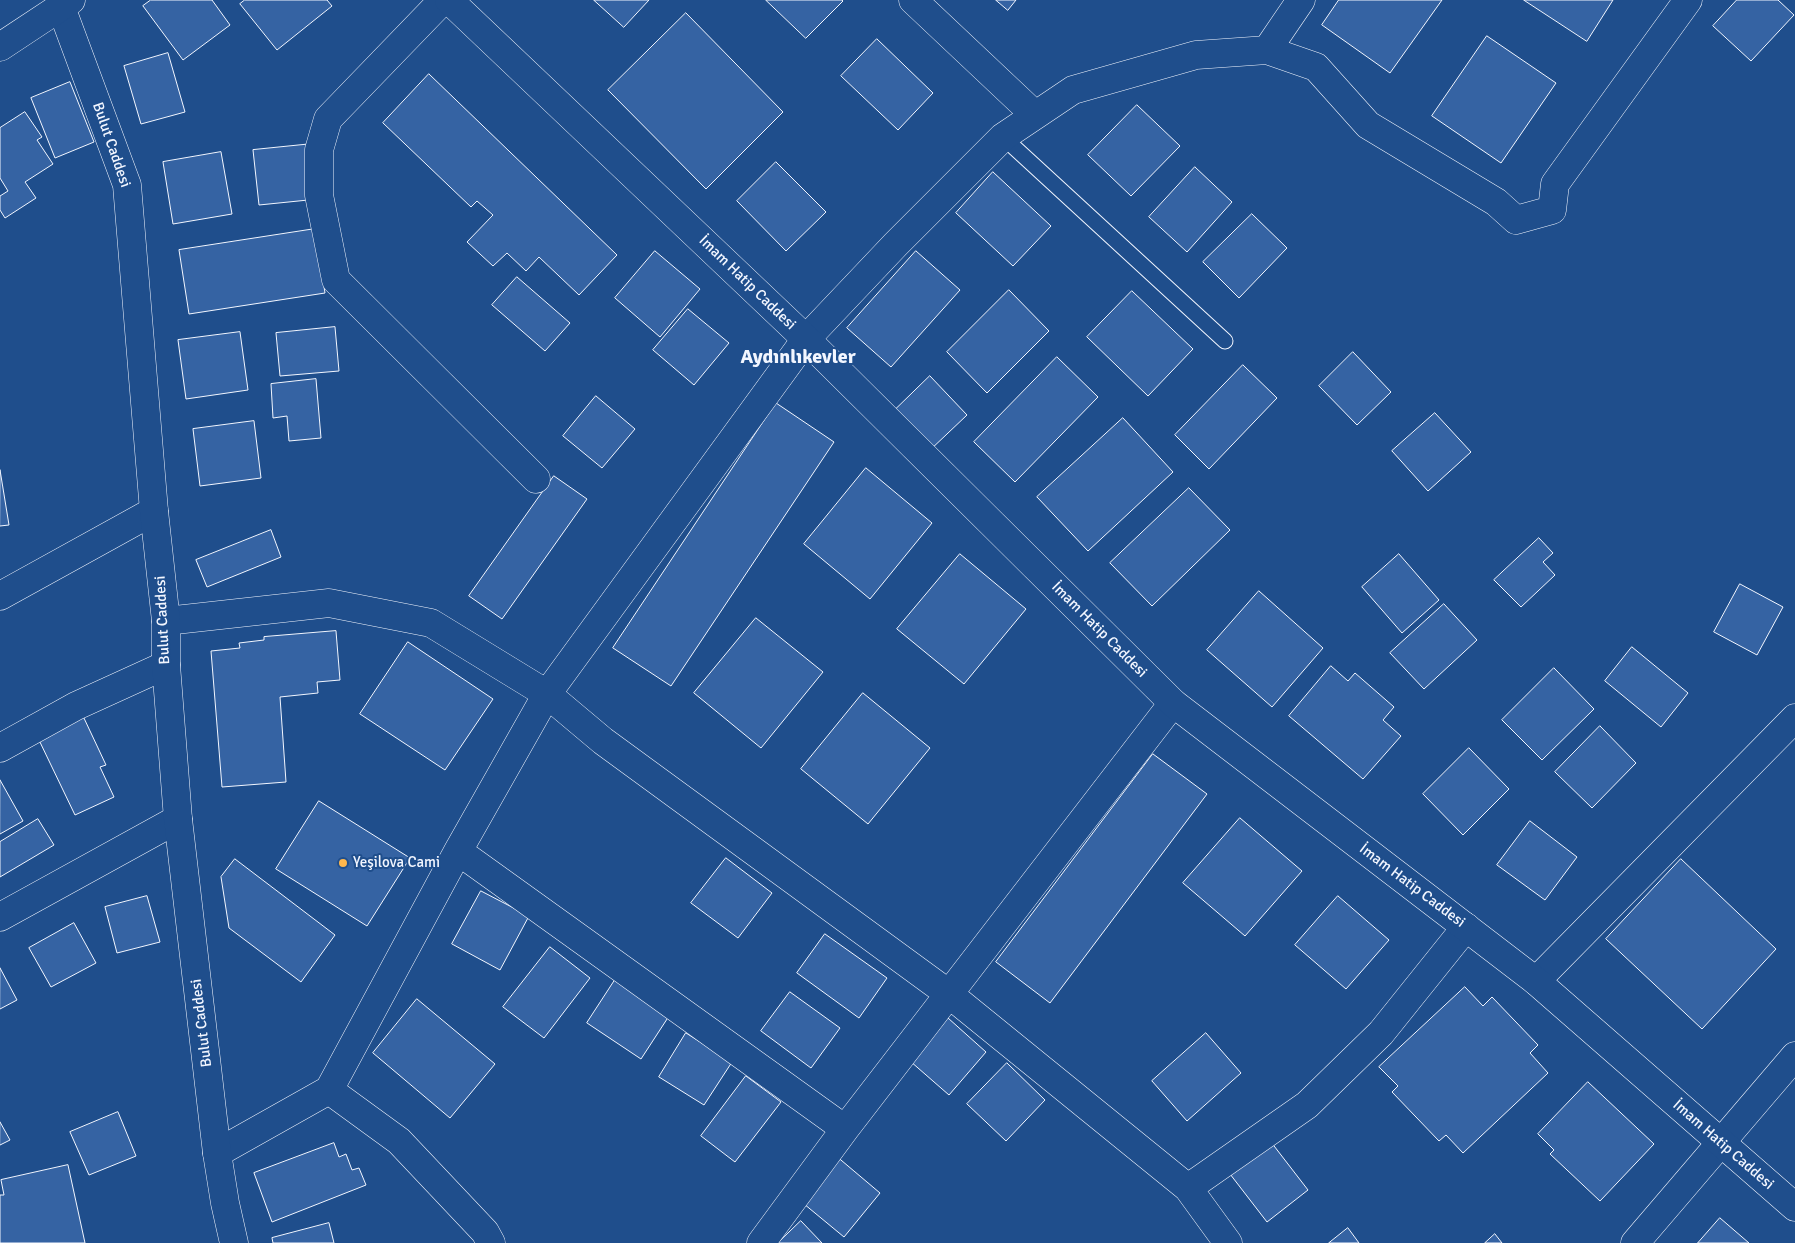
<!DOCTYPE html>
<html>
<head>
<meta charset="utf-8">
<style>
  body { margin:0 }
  canvas { display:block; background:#1f4e8c }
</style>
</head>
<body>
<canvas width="1795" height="1243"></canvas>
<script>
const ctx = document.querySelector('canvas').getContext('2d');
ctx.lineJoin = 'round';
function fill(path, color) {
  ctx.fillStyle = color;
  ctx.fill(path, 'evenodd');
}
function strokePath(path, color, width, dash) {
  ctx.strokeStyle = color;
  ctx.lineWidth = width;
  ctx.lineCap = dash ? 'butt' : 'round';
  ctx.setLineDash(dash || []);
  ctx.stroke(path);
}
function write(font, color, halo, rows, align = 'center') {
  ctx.font = font + ' Signika,sans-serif';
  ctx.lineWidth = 4;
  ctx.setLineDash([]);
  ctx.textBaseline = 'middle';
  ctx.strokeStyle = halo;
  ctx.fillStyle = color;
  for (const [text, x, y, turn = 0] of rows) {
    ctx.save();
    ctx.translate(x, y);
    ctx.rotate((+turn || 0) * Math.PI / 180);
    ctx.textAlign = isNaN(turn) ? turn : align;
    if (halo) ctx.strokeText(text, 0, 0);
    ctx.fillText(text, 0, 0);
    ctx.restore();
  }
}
const building = new Path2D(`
  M151,0H212L230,25L183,60L143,6Z
  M245,0H327L332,6L277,50L240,4Z
  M594,0H649L624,27Z
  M766,0H842L843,1L806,38Z
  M996,0H1016L1008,10Z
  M1339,0H1442L1390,73L1322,25Z
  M1524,0H1613L1587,41Z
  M1737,0H1778L1794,15L1751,61L1713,26Z
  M686,13L783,112L706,189L608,90Z
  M1487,36L1556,83L1501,163L1432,116Z
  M877,39L933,93L898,130L841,76Z
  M168,53L185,112L141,124L124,66Z
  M429,74L617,255L579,295L539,257L526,271L507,253L493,266L467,242L493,215L477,201L471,207L383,123Z
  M70,82L94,142L55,158L31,98Z
  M1137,105L1180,146L1131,196L1088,155Z
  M25,112L42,137L37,140L53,164L25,182L36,198L5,218L0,210V196L8,191L0,178V128Z
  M312,144L318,199L259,205L253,150Z
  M221,152L232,214L173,224L163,162Z
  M776,162L826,212L786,251L737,201Z
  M1195,167L1232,202L1187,252L1149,217Z
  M993,172L1051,226L1013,266L956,213Z
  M1252,214L1287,248L1239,298L1203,262Z
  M315,229L325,293L189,314L179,250Z
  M655,251L700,289L660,337L615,298Z
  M916,251L960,290L891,367L847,328Z
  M517,277L570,323L545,351L492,305Z
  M1009,290L1049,331L987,393L947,352Z
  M1132,291L1193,349L1148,396L1087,337Z
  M688,309L729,343L694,385L653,350Z
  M335,327L339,371L280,376L276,333Z
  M240,332L248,390L186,399L178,340Z
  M1353,352L1391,392L1357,425L1319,386Z
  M1057,357L1098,397L1015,482L974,442Z
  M1243,365L1277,398L1209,469L1175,435Z
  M930,376L967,415L928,452L892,413Z
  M316,379L321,438L289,441L287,416L273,418L271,384Z
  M596,396L635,429L602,468L563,436Z
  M776,403L834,442L671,686L613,648Z
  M1435,413L1471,452L1428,491L1392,451Z
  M1123,418L1173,472L1088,551L1037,497Z
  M254,421L261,478L200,486L193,429Z
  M866,468L932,523L870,599L804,544Z
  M0,470L9,525L0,526Z
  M554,476L587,499L502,619L469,596Z
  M1189,488L1230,530L1152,606L1110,563Z
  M271,530L281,557L207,587L196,560Z
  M1539,538L1553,553L1543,562L1555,575L1521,607L1494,580Z
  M960,554L1026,609L964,684L897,629Z
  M1399,554L1439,600L1402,633L1362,587Z
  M1740,584L1783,607L1757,655L1714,632Z
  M1259,591L1323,648L1272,707L1207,650Z
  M1444,604L1477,640L1424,689L1390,653Z
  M756,618L823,672L761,748L694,693Z
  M336,631L340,680L317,682L318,693L280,697L286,782L222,787L211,651L240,648L239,643L264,640V637Z
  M408,642L493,699L445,770L360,714Z
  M1632,647L1688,693L1661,727L1605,681Z
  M1331,666L1348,681L1355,673L1394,707L1383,720L1401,736L1363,779L1289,716Z
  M1554,668L1594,709L1542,760L1502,720Z
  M863,693L930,748L868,824L801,769Z
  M83,716L106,765L100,767L114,797L75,815L38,738Z
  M1600,726L1636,763L1592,808L1555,772Z
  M1469,748L1509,789L1463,835L1423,794Z
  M1153,754L1207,794L1050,1003L996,962Z
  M0,780L23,821L0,834Z
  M319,801L410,858L367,926L276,869Z
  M1240,818L1302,871L1245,936L1183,883Z
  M38,819L54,845L0,877V842Z
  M1530,821L1577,857L1545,900L1497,865Z
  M726,858L772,893L738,938L691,903Z
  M235,859L335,935L301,982L229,928L221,877Z
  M1681,859L1776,949L1702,1029L1606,939Z
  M481,891L529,916L500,970L452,944Z
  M147,896L160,942L117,953L105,907Z
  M1338,896L1389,940L1346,989L1295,945Z
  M74,923L96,963L51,987L29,948Z
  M825,934L887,978L859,1018L797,973Z
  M550,947L590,978L544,1038L503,1007Z
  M0,968L17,1000L0,1009Z
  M615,980L669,1016L641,1059L587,1023Z
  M1465,987L1483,1006L1492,997L1538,1045L1530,1053L1548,1073L1463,1153L1446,1135L1439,1141L1392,1092L1398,1086L1379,1067Z
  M790,992L840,1028L811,1068L761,1031Z
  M417,999L495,1064L450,1118L373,1053Z
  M948,1018L986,1052L949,1095L910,1061Z
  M686,1033L732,1062L704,1105L659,1077Z
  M1206,1033L1241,1073L1187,1121L1152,1081Z
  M1007,1063L1045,1100L1006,1141L967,1104Z
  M746,1076L781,1102L735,1162L701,1136Z
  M1588,1082L1654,1144L1600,1201L1550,1154L1554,1150L1538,1134Z
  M118,1112L136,1156L89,1175L70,1132Z
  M0,1122L10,1140L0,1145Z
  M1271,1142L1308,1190L1267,1222L1230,1174Z
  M334,1143L339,1157L346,1154L352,1170L359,1168L366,1185L272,1222L254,1173Z
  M835,1155L880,1193L844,1237L798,1199Z
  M68,1165L85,1243H0V1195H4L1,1180Z
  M1720,1218L1749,1243H1698Z
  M801,1221L822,1243H778Z
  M329,1223L334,1243H273L272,1238Z
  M1348,1228L1359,1243H1329Z
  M1495,1234L1502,1243H1485Z`);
fill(building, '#3563a3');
strokePath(building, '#f2f6ff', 1);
const service = new Path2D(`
  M1003,137L1225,341`);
const minor = new Path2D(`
  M443,0L328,119L319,150V195L336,280L536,479
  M913,0L1035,115
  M1267,50L1301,0
  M0,596L154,511
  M166,621L329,603L431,623L547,694L603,741L949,994L1188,1188L1228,1243
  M0,748L76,706L166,665
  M458,851L845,1129
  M0,917L178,819
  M1536,981L1795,718
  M329,1090L399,1141L485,1232L491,1243
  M217,1153L329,1090L458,851L547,694L806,339L896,244L1003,137L1073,90L1196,55L1267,50L1316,67L1368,125L1496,202L1516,220L1552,210L1555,184L1688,0
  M1188,1188L1307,1105L1381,1033L1466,927
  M761,1243L845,1129L1173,703
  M1635,1243L1795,1056`);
const tertiary = new Path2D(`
  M449,0L806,339L1173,703L1536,981L1795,1207
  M61,7L127,185L154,511L166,621V665L178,819L217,1153L225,1203L234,1243`);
const trunk = new Path2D(`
  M0,47L71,0`);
strokePath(service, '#f2f6ff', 17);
strokePath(minor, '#f2f6ff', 29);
strokePath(tertiary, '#f2f6ff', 29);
strokePath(trunk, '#f2f6ff', 29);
strokePath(service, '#1f4e8c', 15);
strokePath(minor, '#1f4e8c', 28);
strokePath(tertiary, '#1f4e8c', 28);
strokePath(trunk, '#1f4e8c', 28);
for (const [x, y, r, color] of [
  [343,863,5,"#ffb74d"]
]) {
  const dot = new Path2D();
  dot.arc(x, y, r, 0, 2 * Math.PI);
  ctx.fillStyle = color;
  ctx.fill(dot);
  strokePath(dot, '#1f4e8c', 2);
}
write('15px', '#f2f6ff', '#1f4e8c', [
  ["Bulut Caddesi",111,145,71],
  ["İmam Hatip Caddesi",747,283,44],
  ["Bulut Caddesi",163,620,-93],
  ["İmam Hatip Caddesi",1099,630,45],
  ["İmam Hatip Caddesi",1412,886,37],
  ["Bulut Caddesi",202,1023,-97],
  ["İmam Hatip Caddesi",1723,1145,41]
]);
write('15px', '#f2f6ff', '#1f4e8c', [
  ["Yeşilova Cami",353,863]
], 'left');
write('bold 20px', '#f2f6ff', '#1f4e8c', [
  ["Aydınlıkevler",798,358]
]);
</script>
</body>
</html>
